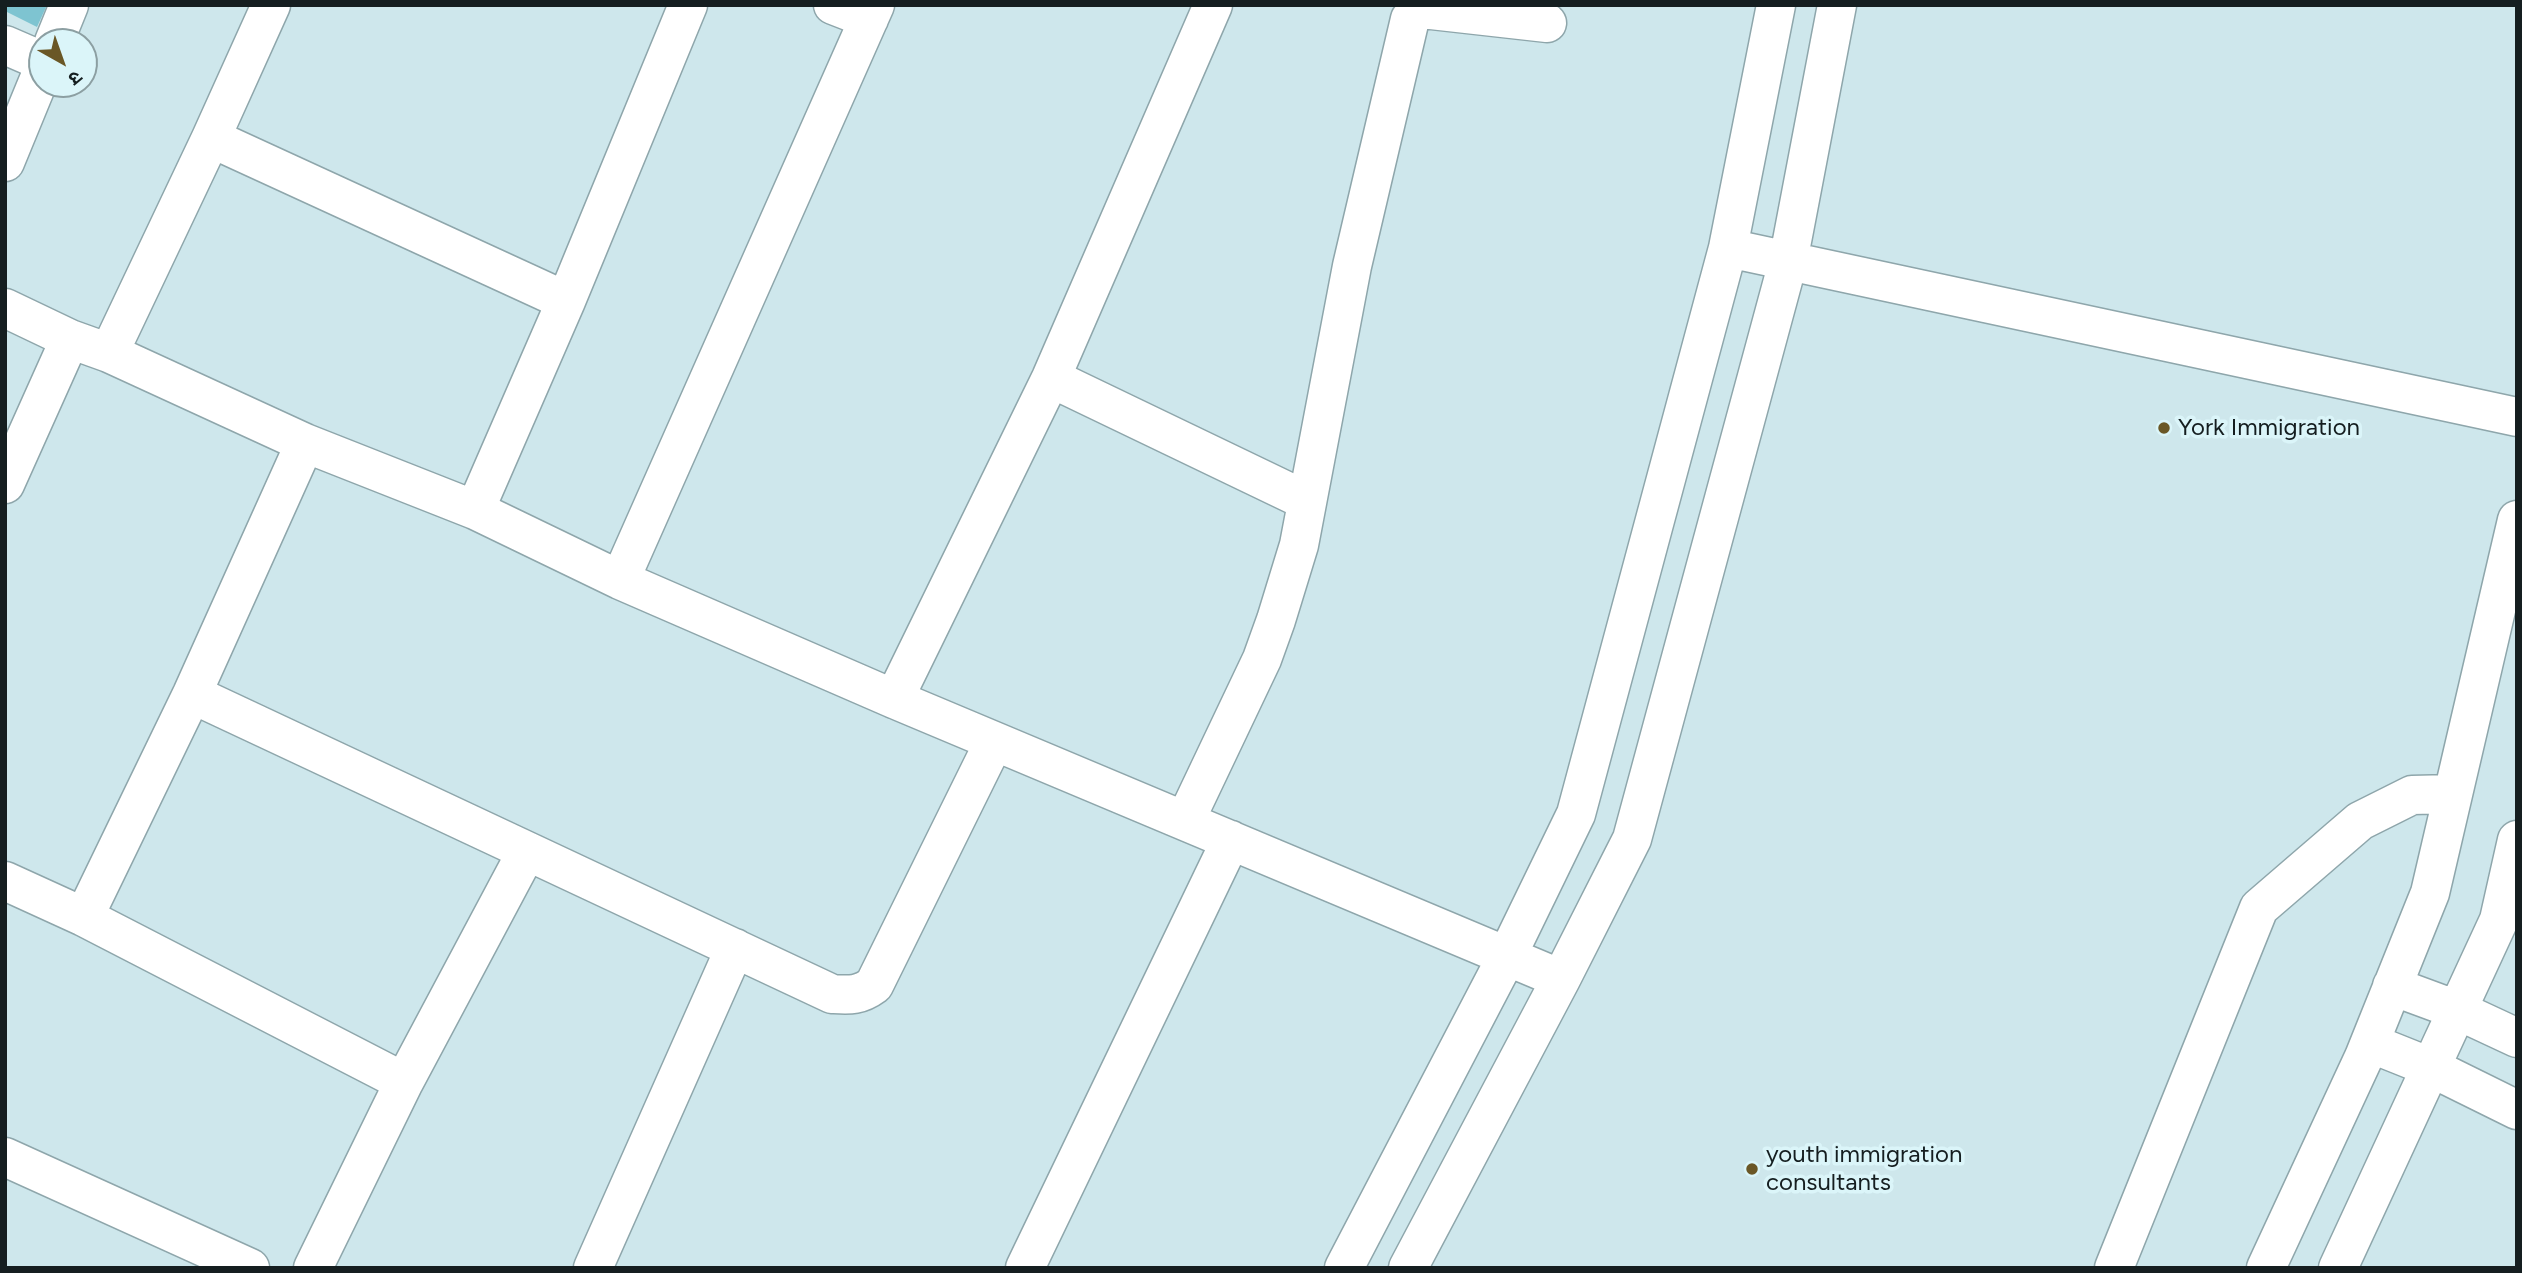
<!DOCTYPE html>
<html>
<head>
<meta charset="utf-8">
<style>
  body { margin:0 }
  #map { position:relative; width:2522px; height:1273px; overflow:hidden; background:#cee7ec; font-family:Figtree,"Noto Sans Devanagari",sans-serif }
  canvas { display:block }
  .frame { position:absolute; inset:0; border:7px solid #151e20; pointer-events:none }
  .north { position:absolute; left:28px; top:28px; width:70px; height:70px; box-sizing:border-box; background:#dbf5f9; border:2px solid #8c9fa2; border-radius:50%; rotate:140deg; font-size:19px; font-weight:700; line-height:28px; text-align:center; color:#151e20 }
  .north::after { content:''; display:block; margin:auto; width:24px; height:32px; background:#6a5726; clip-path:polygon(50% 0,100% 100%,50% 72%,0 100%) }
</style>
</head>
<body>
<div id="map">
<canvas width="2522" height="1273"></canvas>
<div class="frame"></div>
<div class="north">उ</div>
</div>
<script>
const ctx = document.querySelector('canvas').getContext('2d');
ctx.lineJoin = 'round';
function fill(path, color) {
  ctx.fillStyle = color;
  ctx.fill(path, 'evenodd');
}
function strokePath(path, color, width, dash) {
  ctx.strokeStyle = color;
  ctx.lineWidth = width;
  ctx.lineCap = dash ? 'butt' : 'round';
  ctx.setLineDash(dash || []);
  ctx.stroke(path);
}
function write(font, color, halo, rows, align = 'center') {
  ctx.font = font + ' Figtree,sans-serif';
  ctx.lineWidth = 7;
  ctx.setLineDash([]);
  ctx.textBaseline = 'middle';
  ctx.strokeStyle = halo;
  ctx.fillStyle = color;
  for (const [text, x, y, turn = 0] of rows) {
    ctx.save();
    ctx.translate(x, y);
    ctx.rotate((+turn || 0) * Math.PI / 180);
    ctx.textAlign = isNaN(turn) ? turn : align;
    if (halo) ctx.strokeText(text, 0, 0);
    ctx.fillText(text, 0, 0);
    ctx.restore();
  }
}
fill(new Path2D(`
  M5,5H47L37,27L5,11Z`), '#7ec4d1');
const minor = new Path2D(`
  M833,5L869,19
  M54,42L69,5
  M5,45L42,61
  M211,138L566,301
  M5,162L42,72
  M1728,248L2517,417
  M5,308L70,339L109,353L305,443L475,510L620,580L894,699L1561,979
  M109,353L211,138L271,5
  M1051,378L1307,501
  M5,484L70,339
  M475,510L566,301L688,5
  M620,580L875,5
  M192,694L527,851L404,1082L313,1268
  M894,699L1051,378L1213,5
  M1185,821L1262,659L1276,620L1299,545L1352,266L1410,19L1420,10H1431L1547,23
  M527,851L832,994C850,995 859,996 874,985L994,742
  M5,881L84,917L192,694L305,443
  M84,917L404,1082
  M2392,986L2457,1010L2517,1038
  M2370,1043L2430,1067L2517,1110
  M5,1157L250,1268
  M593,1268L735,948
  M1025,1268L1231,840
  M1344,1268L1507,956L1576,814L1728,248L1776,5
  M1408,1268L1561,979L1632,839L1788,262L1837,5
  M2114,1268L2259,908L2360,821L2412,795L2453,794
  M2266,1268L2364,1057L2430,893L2517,520
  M2338,1268L2499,920L2517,840`);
strokePath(minor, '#8ea6ab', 41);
strokePath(minor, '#fff', 38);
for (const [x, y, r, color] of [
  [2164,428,7,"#6a5726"],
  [1752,1169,7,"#6a5726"]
]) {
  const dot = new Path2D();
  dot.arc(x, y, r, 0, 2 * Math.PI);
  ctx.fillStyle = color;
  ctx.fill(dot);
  strokePath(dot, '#dbf5f9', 2.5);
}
write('24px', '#151e20', '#dbf5f9', [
  ["York Immigration",2178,428],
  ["youth immigration",1766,1155],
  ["consultants",1766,1183]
], 'left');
</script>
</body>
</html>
